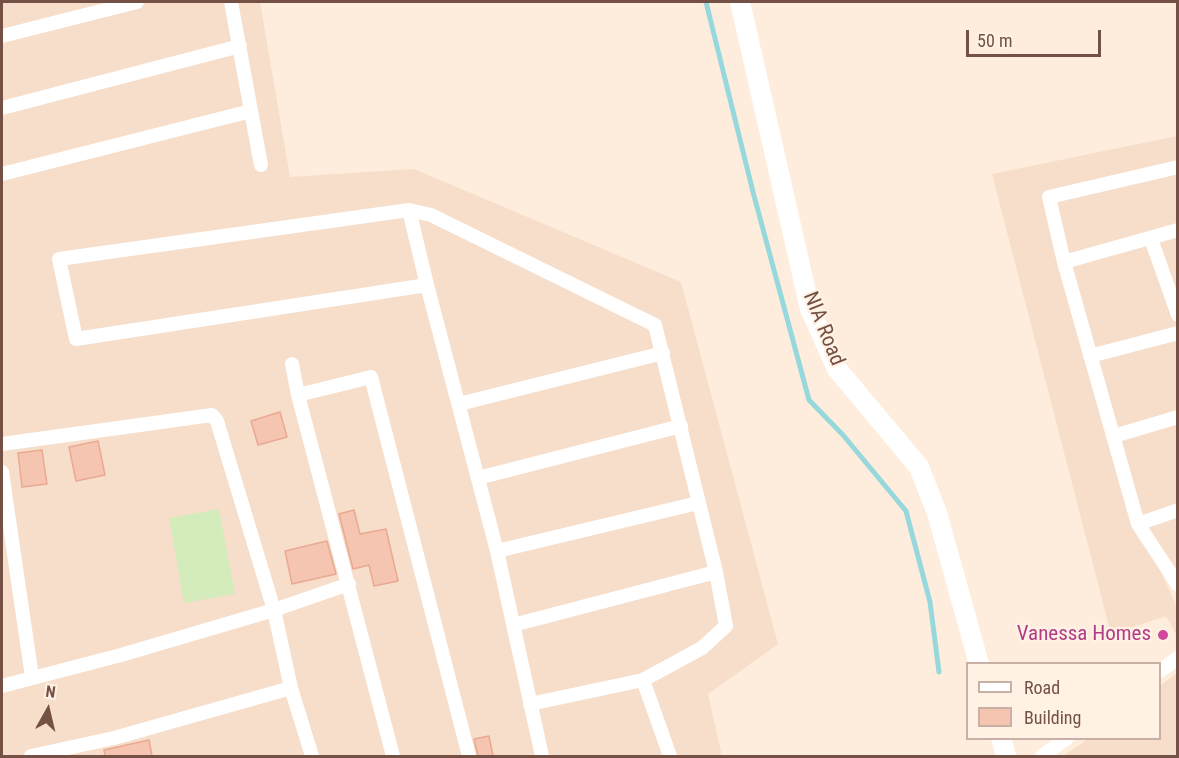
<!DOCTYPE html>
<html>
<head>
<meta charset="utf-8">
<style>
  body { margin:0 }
  #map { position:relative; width:1179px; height:758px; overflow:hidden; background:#feeddc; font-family:"Roboto Condensed",sans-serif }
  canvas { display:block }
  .frame { position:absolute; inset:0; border:3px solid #755044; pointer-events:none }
  .legend { position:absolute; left:966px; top:662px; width:195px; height:78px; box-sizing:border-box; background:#fff2e4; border:2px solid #c8b1a4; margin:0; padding:8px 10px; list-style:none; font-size:18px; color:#755044 }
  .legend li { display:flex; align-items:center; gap:12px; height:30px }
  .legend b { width:30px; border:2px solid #c8b1a4 }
  .north { position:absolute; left:18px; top:680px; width:60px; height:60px; -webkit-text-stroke:4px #fff2e4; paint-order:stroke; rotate:8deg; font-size:16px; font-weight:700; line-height:24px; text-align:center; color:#755044 }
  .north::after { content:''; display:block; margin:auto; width:21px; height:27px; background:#755044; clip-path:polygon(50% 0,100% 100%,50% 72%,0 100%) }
  .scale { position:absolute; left:966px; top:30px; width:135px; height:27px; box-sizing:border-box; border:3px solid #755044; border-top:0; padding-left:8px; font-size:18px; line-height:21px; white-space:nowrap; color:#755044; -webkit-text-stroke:4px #fff2e4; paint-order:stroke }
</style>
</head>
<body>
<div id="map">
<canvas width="1179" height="758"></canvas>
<div class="frame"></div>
<ul class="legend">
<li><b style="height:8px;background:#fff"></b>Road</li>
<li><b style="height:16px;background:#f6c5b2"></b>Building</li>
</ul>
<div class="north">N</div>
<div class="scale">50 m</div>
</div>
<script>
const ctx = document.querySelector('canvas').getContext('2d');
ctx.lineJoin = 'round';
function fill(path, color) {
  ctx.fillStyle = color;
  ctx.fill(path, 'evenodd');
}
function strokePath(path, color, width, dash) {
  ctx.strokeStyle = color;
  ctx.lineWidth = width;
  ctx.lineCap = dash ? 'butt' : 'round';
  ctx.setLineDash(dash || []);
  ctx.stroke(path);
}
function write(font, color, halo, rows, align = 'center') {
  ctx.font = font + ' "Roboto Condensed",sans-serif';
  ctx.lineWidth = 4.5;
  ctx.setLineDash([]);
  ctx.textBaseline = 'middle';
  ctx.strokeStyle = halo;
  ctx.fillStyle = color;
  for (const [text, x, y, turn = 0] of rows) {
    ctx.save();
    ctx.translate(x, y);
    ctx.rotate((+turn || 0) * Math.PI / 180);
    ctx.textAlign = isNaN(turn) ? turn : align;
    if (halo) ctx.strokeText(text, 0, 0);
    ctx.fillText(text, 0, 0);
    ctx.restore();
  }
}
fill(new Path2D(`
  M2,2H260L290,177L414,169L681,282L778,644L708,694L722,756H2Z
  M1177,136L1178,566L1163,576L1177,607V636L1166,616L1111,634L992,174Z
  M1177,673V756H1063L1088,739L1160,738V686Z`), '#f6deca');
fill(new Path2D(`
  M219,509L235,594L184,603L169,518Z`), '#d4ecbb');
strokePath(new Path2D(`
  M706,2L753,192L809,400L843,435L906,511L930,602L939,672`), '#96d8db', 5);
const building = new Path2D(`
  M280,412L287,437L258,445L251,421Z
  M98,441L105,475L76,481L69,447Z
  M42,450L47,484L22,487L18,453Z
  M354,510L360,534L386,529L398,581L374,586L369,565L353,569L339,514Z
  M327,541L336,574L292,584L285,551Z
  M489,736L493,756H478L474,739Z
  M149,740L152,756H105L104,750Z`);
fill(building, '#f6c5b2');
strokePath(building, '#e9a991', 1.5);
strokePath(new Path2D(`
  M231,2L261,165
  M2,36L137,2
  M2,108L240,46
  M1178,167L1049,197L1064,262L1138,524L1178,585
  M2,174L251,111
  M409,210L427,285L497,551L542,756
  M1151,239L1178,315
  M1064,262L1178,230
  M427,285L76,339L59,259L409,210L431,215L655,325L716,572L726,626L702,648L643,680L670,756
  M1090,356L1178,333
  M292,364L298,395L393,756
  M298,395L371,377L469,756
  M459,404L663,353
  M1114,436L1178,417
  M2,444L212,415L217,421L274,610L291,688L312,756
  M2,472L32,677
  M478,478L681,426
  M1138,524L1178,510
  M497,551L698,503
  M513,625L716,572
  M1160,671L1178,658
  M2,686L121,655L274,610L349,584
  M530,704L643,680
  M31,756L114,738L291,688
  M1042,756L1067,738`), '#fff', 14);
strokePath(new Path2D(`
  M740,2L810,309L837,369L919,467L937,513L979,664
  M1001,738L1006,756`), '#fff', 20);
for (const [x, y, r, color] of [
  [1163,635,6,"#d1479c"]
]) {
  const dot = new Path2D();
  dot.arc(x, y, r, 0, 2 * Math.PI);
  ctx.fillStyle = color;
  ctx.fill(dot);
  strokePath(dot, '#fff2e4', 2);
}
write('21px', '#755044', '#fff2e4', [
  ["NIA Road",823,329,68]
]);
write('21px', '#b23c85', '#fff2e4', [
  ["Vanessa Homes",1151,635]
], 'right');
</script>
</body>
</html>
